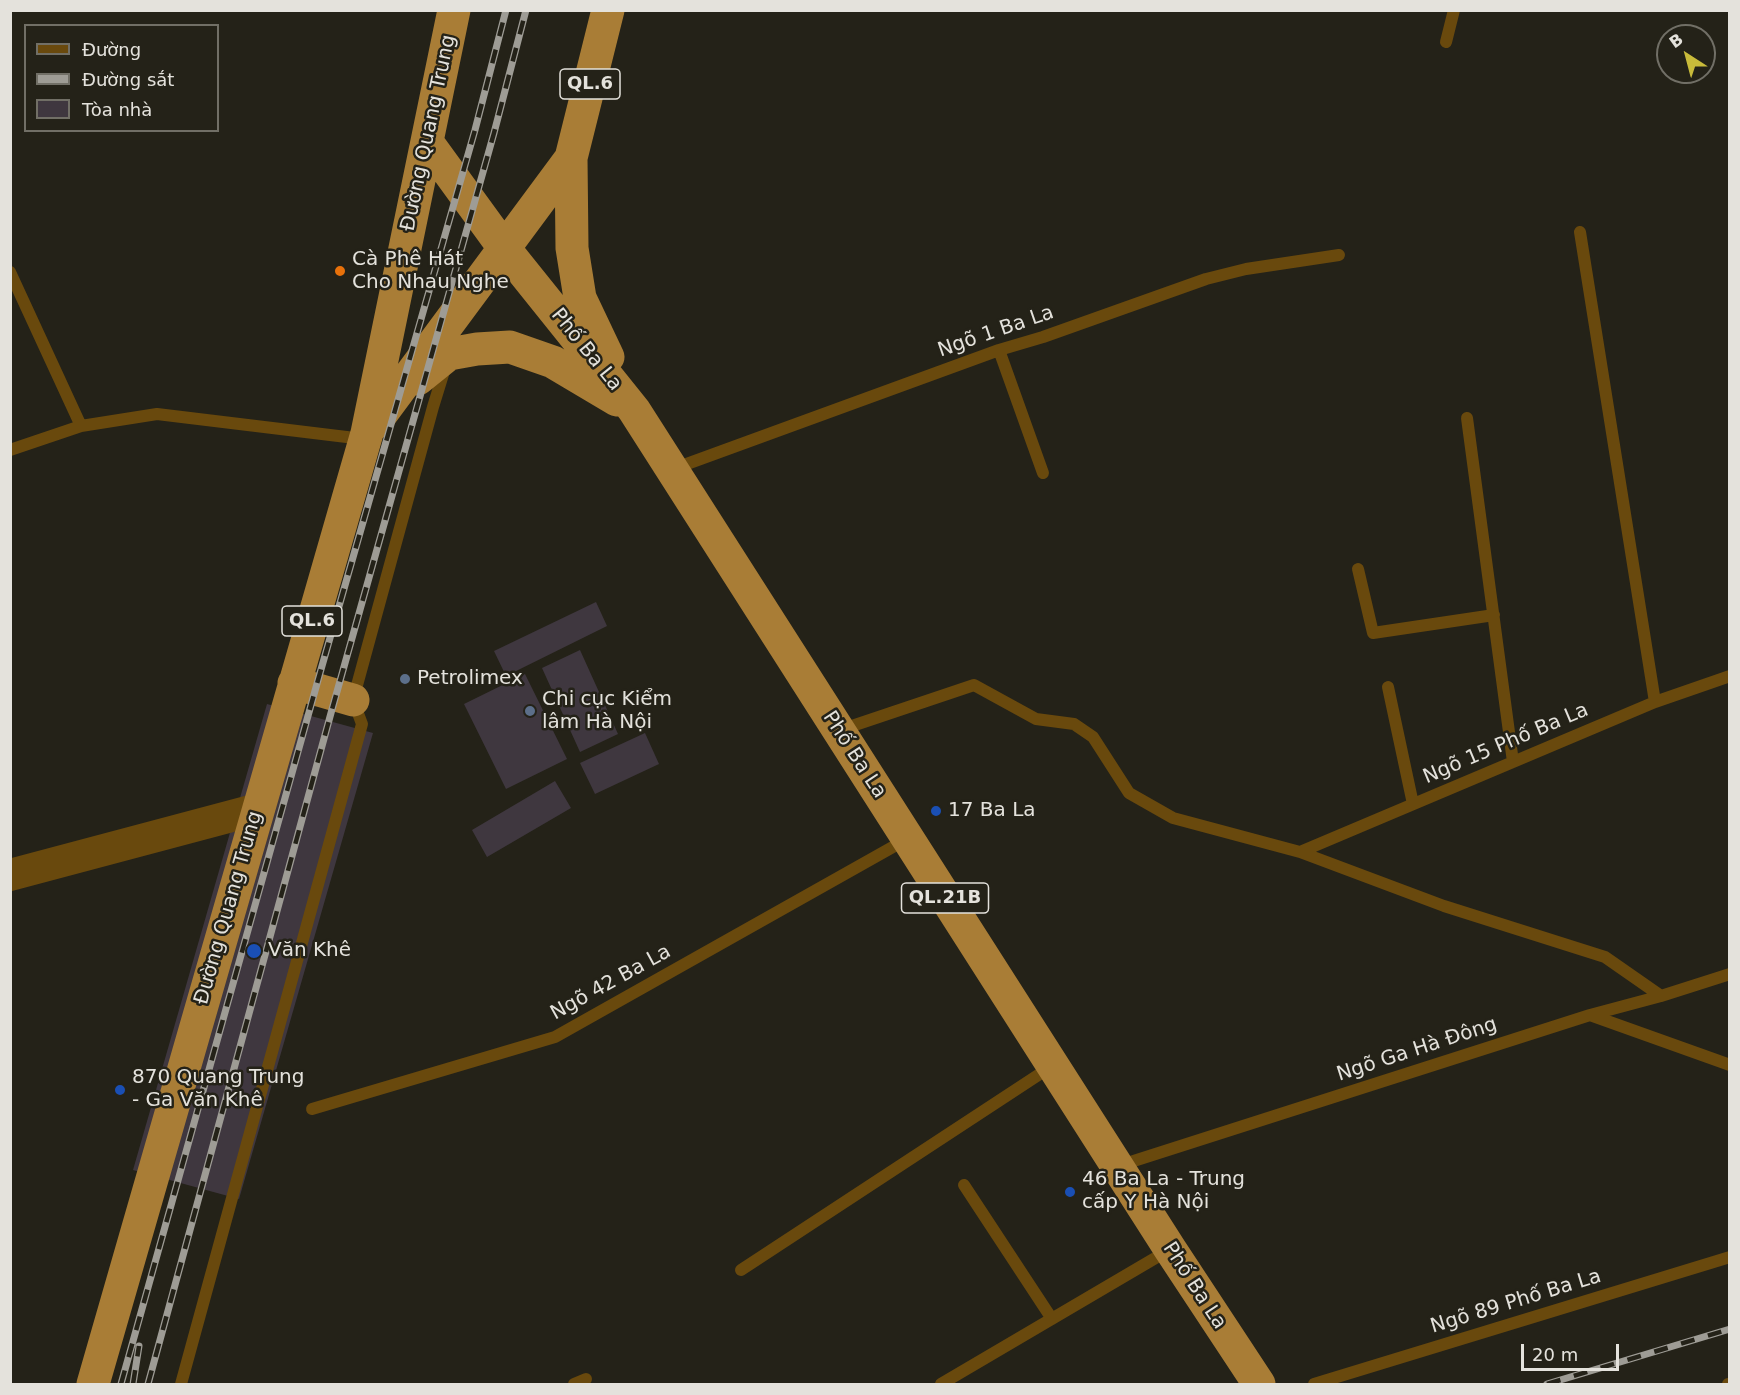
<!DOCTYPE html>
<html>
<head>
<meta charset="utf-8">
<style>
  body { margin:0 }
  #map { position:relative; width:1740px; height:1395px; overflow:hidden; background:#242218; font-family:"DejaVu Sans",sans-serif }
  canvas { display:block }
  .frame { position:absolute; inset:0; border:12px solid #e4e2dc; pointer-events:none }
  .legend { position:absolute; left:24px; top:24px; width:195px; height:108px; box-sizing:border-box; background:#242218; border:2px solid #716f66; margin:0; padding:8px 10px; list-style:none; font-size:18px; color:#e4e2dc }
  .legend li { display:flex; align-items:center; gap:12px; height:30px }
  .legend b { width:30px; border:2px solid #716f66 }
  .north { position:absolute; left:1656px; top:24px; width:60px; height:60px; box-sizing:border-box; background:#242218; border:2px solid #716f66; border-radius:50%; rotate:324deg; font-size:16px; font-weight:700; line-height:24px; text-align:center; color:#e4e2dc }
  .north::after { content:''; display:block; margin:auto; width:21px; height:27px; background:#c9bb3a; clip-path:polygon(50% 0,100% 100%,50% 72%,0 100%) }
  .scale { position:absolute; left:1521px; top:1344px; width:98px; height:27px; box-sizing:border-box; border:3px solid #e4e2dc; border-top:0; padding-left:8px; font-size:18px; line-height:21px; white-space:nowrap; color:#e4e2dc; -webkit-text-stroke:4px #242218; paint-order:stroke }
</style>
</head>
<body>
<div id="map">
<canvas width="1740" height="1395"></canvas>
<div class="frame"></div>
<ul class="legend">
<li><b style="height:8px;background:#69490d"></b>Đường</li>
<li><b style="height:8px;background:#9e9c95"></b>Đường sắt</li>
<li><b style="height:16px;background:#3f373f"></b>Tòa nhà</li>
</ul>
<div class="north">B</div>
<div class="scale">20 m</div>
</div>
<script>
const ctx = document.querySelector('canvas').getContext('2d');
ctx.lineJoin = 'round';
function fill(path, color) {
  ctx.fillStyle = color;
  ctx.fill(path, 'evenodd');
}
function strokePath(path, color, width, dash) {
  ctx.strokeStyle = color;
  ctx.lineWidth = width;
  ctx.lineCap = dash ? 'butt' : 'round';
  ctx.setLineDash(dash || []);
  ctx.stroke(path);
}
function write(font, color, halo, rows, align = 'center') {
  ctx.font = font + ' "DejaVu Sans",sans-serif';
  ctx.lineWidth = 5;
  ctx.setLineDash([]);
  ctx.textBaseline = 'middle';
  ctx.strokeStyle = halo;
  ctx.fillStyle = color;
  for (const [text, x, y, turn = 0] of rows) {
    ctx.save();
    ctx.translate(x, y);
    ctx.rotate((+turn || 0) * Math.PI / 180);
    ctx.textAlign = isNaN(turn) ? turn : align;
    if (halo) ctx.strokeText(text, 0, 0);
    ctx.fillText(text, 0, 0);
    ctx.restore();
  }
}
fill(new Path2D(`
  M596,602L607,626L506,676L494,651Z
  M580,650L618,734L580,752L542,668Z
  M525,674L567,759L506,789L464,704Z
  M267,704L373,733L239,1199L133,1170Z
  M645,733L659,764L595,794L580,763Z
  M555,781L571,808L487,857L472,830Z`), '#3f373f');
strokePath(new Path2D(`
  M1446,42L1454,10
  M1580,232L1655,702
  M10,272L81,426
  M999,350L1043,473
  M1467,418L1513,762
  M10,450L81,426L157,414L363,439
  M673,469L999,350L1043,337L1206,279L1246,269L1339,255
  M1358,569L1373,633L1494,615
  M1388,687L1413,804
  M840,730L974,685L1036,719L1074,724L1093,737L1129,793L1173,818L1300,852L1444,906L1605,957L1661,996
  M1300,852L1655,702L1730,676
  M1590,1015L1730,1065
  M312,1109L555,1037L907,839
  M1118,1166L1590,1015L1661,996L1730,974
  M964,1185L1052,1319
  M741,1270L1052,1066
  M181,1384L362,724L353,700L433,407L445,368
  M574,1384L586,1379
  M941,1384L1169,1250
  M1314,1384L1730,1257
  M1728,1384H1730`), '#69490d', 12);
strokePath(new Path2D(`
  M10,875L258,809`), '#69490d', 32);
strokePath(new Path2D(`
  M427,142L504,248L634,410L1170,1249L1259,1384
  M571,158L572,248L580,298L608,357
  M418,379L449,354L477,349L510,347L553,362L617,400
  M374,424L571,158L608,10
  M294,683L353,700
  M93,1384L367,433L454,10`), '#a97d36', 33);
const rail = new Path2D(`
  M121,1384L320,673L475,130L506,10
  M133,1384L139,1346
  M148,1384L331,713L494,133L526,10
  M1547,1384L1730,1329`);
strokePath(rail, '#9e9c95', 7);
strokePath(rail, '#242218', 4.5, [14]);
for (const [x, y, r, color] of [
  [340,271,6,"#e8710a"],
  [405,679,6,"#5c6f8a"],
  [530,711,6,"#5c6f8a"],
  [936,811,6,"#1a4fb4"],
  [254,951,8,"#1a4fb4"],
  [120,1090,6,"#1a4fb4"],
  [1070,1192,6,"#1a4fb4"]
]) {
  const dot = new Path2D();
  dot.arc(x, y, r, 0, 2 * Math.PI);
  ctx.fillStyle = color;
  ctx.fill(dot);
  strokePath(dot, '#242218', 2);
}
for (const [x, y, w] of [
  [590,84,60],
  [312,621,60],
  [945,898,87]
]) {
  const box = new Path2D();
  box.roundRect(x - w / 2, y - 15, w, 30, 4.5);
  ctx.fillStyle = '#242218';
  ctx.fill(box);
  strokePath(box, '#e4e2dc', 1.5);
}
write('bold 18px', '#e4e2dc', null, [
  ["QL.6",590,84],
  ["QL.6",312,621],
  ["QL.21B",945,898]
]);
write('20px', '#e4e2dc', '#242218', [
  ["Đường Quang Trung",429,133,-78],
  ["Ngõ 1 Ba La",996,332,-19],
  ["Phố Ba La",586,350,51],
  ["Ngõ 15 Phố Ba La",1506,744,-23],
  ["Phố Ba La",854,755,57],
  ["Đường Quang Trung",229,908,-74],
  ["Ngõ 42 Ba La",611,983,-29],
  ["Ngõ Ga Hà Đông",1417,1050,-18],
  ["Phố Ba La",1194,1286,57],
  ["Ngõ 89 Phố Ba La",1516,1302,-17]
]);
write('20px', '#e4e2dc', '#242218', [
  ["Cà Phê Hát",352,260],
  ["Cho Nhau Nghe",352,283],
  ["Petrolimex",417,679],
  ["Chi cục Kiểm",542,700],
  ["lâm Hà Nội",542,723],
  ["17 Ba La",948,811],
  ["Văn Khê",268,951],
  ["870 Quang Trung",132,1078],
  ["- Ga Văn Khê",132,1101],
  ["46 Ba La - Trung",1082,1180],
  ["cấp Y Hà Nội",1082,1203]
], 'left');
</script>
</body>
</html>
